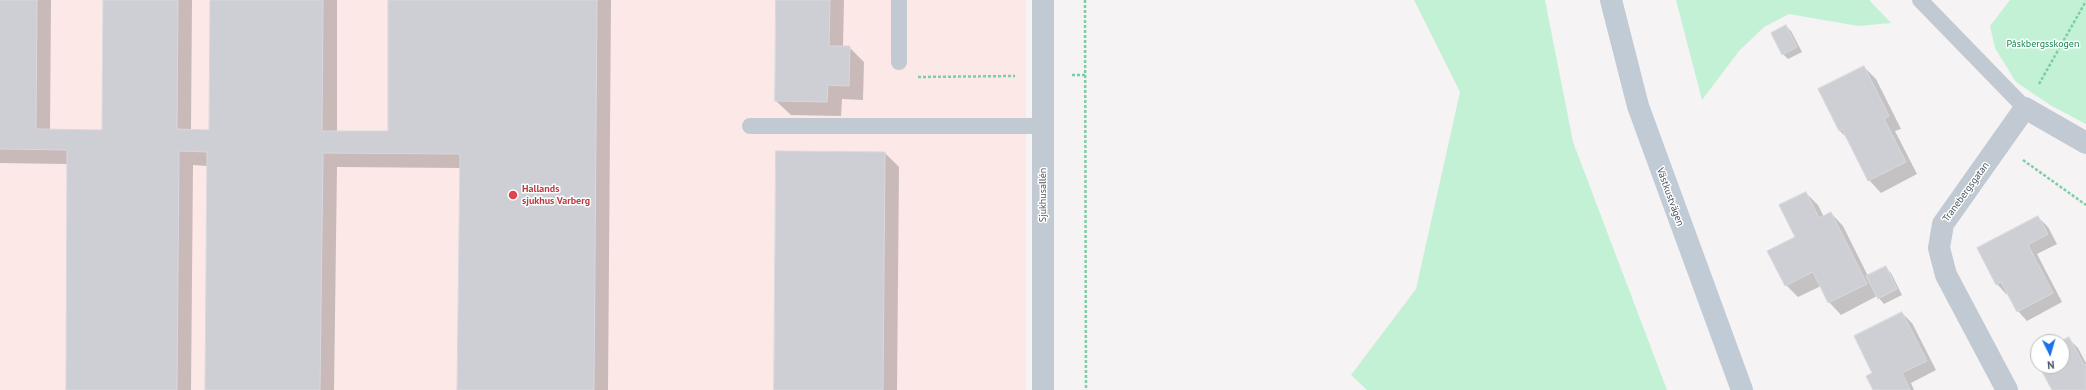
<!DOCTYPE html>
<html>
<head>
<meta charset="utf-8">
<style>
  body { margin:0 }
  #map { position:relative; width:2086px; height:390px; overflow:hidden; background:#f5f3f3; font-family:"PT Sans",sans-serif }
  canvas { display:block }
  .north { position:absolute; left:2030px; top:334px; width:40px; height:40px; box-sizing:border-box; background:#fff; border:1px solid #b7bbc0; border-radius:50%; rotate:175deg; font-size:11px; font-weight:700; line-height:16px; text-align:center; color:#4a5661 }
  .north::after { content:''; display:block; margin:auto; width:14px; height:18px; background:#1a73e8; clip-path:polygon(50% 0,100% 100%,50% 72%,0 100%) }
</style>
</head>
<body>
<div id="map">
<canvas width="2086" height="390"></canvas>
<div class="north">N</div>
</div>
<script>
const ctx = document.querySelector('canvas').getContext('2d');
ctx.lineJoin = 'round';
function fill(path, color) {
  ctx.fillStyle = color;
  ctx.fill(path, 'evenodd');
}
function strokePath(path, color, width, dash) {
  ctx.strokeStyle = color;
  ctx.lineWidth = width;
  ctx.lineCap = dash ? 'butt' : 'round';
  ctx.setLineDash(dash || []);
  ctx.stroke(path);
}
function write(font, color, halo, rows, align = 'center') {
  ctx.font = font + ' "PT Sans",sans-serif';
  ctx.lineWidth = 3;
  ctx.setLineDash([]);
  ctx.textBaseline = 'middle';
  ctx.strokeStyle = halo;
  ctx.fillStyle = color;
  for (const [text, x, y, turn = 0] of rows) {
    ctx.save();
    ctx.translate(x, y);
    ctx.rotate((+turn || 0) * Math.PI / 180);
    ctx.textAlign = isNaN(turn) ? turn : align;
    if (halo) ctx.strokeText(text, 0, 0);
    ctx.fillText(text, 0, 0);
    ctx.restore();
  }
}
fill(new Path2D(`
  M0,0H1026V390H0Z`), '#fce8e6');
fill(new Path2D(`
  M1414,0H1545L1573,142L1667,390H1367L1351,375L1416,289L1460,92Z
  M1676,0H1869L1891,23L1858,26L1789,14L1764,27L1739,51L1702,100Z
  M2010,0H2086V124L2050,105L2016,82L1995,48L1990,26Z`), '#c3f1d5');
fill(new Path2D(`
  M0,0H51L50,130L103,131L104,0H192L191,130L210,131L211,0H337V132H389V0H611L608,390H458L461,168L337,167L334,390H206L207,166L193,165L191,390H67L68,164L0,163Z
  M777,0H844L843,47H849L864,62L863,100L842,99L841,116L791,115L776,101Z
  M1786,26L1791,31L1802,52L1788,59L1783,54Z
  M1864,67L1876,79L1901,129L1895,131L1917,174L1881,193L1869,180L1848,139L1839,130Z
  M885,153L899,167L897,390H775Z
  M1806,193L1818,205L1824,217L1831,213L1843,226L1868,276L1885,268L1891,273L1902,295L1884,304L1877,296L1841,315L1829,302L1821,286L1798,297L1786,285Z
  M2038,217L2048,227L2057,244L2037,254L2062,302L2027,321L2018,311L2008,293L2006,294L1997,284Z
  M1902,313L1912,323L1936,370L1911,383L1914,390H1874Z
  M2068,338L2078,348L2086,363V390H2053L2040,366H2062V342Z
  M2038,355V362L2035,357Z`), '#0003');
const building = new Path2D(`
  M0,0H37L36,129L102,130L103,0H178L177,129L209,130L210,0H323L322,131H388V0H597L594,390H457L460,154L323,153L320,390H205L207,152L179,151L177,390H66L67,150L0,149Z
  M776,0H830L829,46H850L849,86L828,85L827,102L775,101Z
  M1786,25L1797,47L1782,55L1771,33Z
  M1864,66L1889,116L1884,119L1906,162L1868,181L1842,129L1839,131L1818,89Z
  M776,151L885,152L883,390H774Z
  M1806,192L1819,218L1831,212L1867,284L1828,303L1813,272L1785,286L1767,251L1795,237L1779,205Z
  M2038,216L2048,234L2028,245L2053,293L2017,312L2001,282L1996,285L1977,248Z
  M1886,266L1897,289L1878,299L1866,276Z
  M1902,312L1927,361L1902,373L1910,390H1873L1866,376L1872,373L1854,336Z
  M2069,337L2084,365L2086,364V390H2052L2039,366H2062V342H2060Z`);
fill(building, '#cdcfd5');
strokePath(building, '#d7d9de', 1);
strokePath(new Path2D(`
  M1085,0L1086,390
  M1072,75H1086
  M918,77L1015,76
  M2039,84L2086,1
  M2023,160L2086,205`), '#7ad0a6', 2.5, [3, 2]);
strokePath(new Path2D(`
  M1920,0L2025,108
  M899,62V0
  M750,126H1043`), '#c1cad2', 16);
strokePath(new Path2D(`
  M1043,0V390
  M2007,390L1946,275L1939,248L1943,224L2025,108L2086,143`), '#c1cad2', 22);
strokePath(new Path2D(`
  M1611,0L1638,106L1742,390`), '#c1cbd6', 22);
for (const [x, y, r, color] of [
  [513,195,5,"#e0444e"]
]) {
  const dot = new Path2D();
  dot.arc(x, y, r, 0, 2 * Math.PI);
  ctx.fillStyle = color;
  ctx.fill(dot);
  strokePath(dot, '#fff', 1.5);
}
write('10px', '#17864f', '#fff', [
  ["Påskbergsskogen",2043,44]
]);
write('bold 10px', '#be3a42', '#fff', [
  ["Hallands",522,189],
  ["sjukhus Varberg",522,201]
], 'left');
write('10px', '#4a5661', '#fff', [
  ["Tranebergsgatan",1966,192,-54],
  ["Sjukhusallén",1043,195,-90],
  ["Västkustvägen",1670,197,70]
]);
</script>
</body>
</html>
